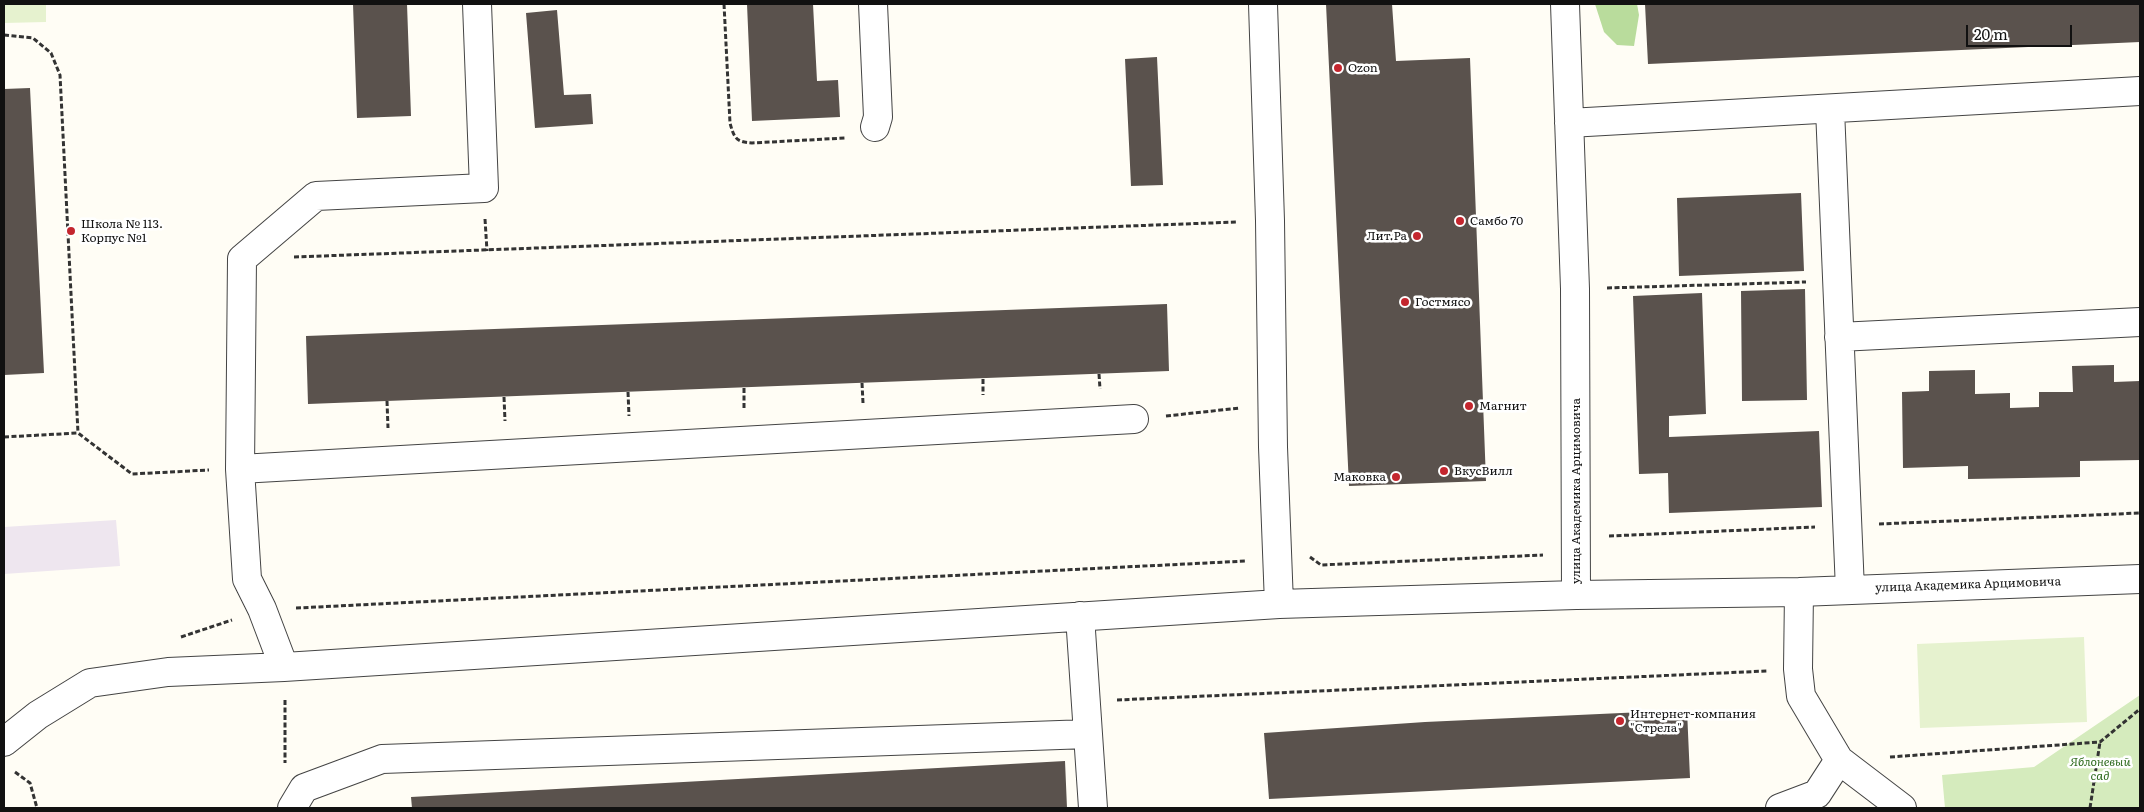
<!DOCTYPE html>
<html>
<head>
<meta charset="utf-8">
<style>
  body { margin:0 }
  #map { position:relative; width:2144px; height:812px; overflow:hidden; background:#fffdf5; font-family:Literata,serif }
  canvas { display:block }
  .frame { position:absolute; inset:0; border:5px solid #111; pointer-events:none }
  .scale { position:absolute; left:1966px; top:25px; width:106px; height:22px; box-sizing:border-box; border:2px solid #111; border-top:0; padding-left:6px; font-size:15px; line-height:18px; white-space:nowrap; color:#111; -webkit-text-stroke:4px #fff; paint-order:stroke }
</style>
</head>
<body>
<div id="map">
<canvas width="2144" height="812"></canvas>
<div class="frame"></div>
<div class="scale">20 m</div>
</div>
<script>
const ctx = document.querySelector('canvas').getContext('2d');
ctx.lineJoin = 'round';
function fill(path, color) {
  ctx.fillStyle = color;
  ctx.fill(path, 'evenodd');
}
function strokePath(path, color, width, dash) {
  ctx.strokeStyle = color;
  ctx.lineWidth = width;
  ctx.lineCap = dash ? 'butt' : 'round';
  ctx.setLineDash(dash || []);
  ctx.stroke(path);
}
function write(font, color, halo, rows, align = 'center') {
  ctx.font = font + ' Literata,serif';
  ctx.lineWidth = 5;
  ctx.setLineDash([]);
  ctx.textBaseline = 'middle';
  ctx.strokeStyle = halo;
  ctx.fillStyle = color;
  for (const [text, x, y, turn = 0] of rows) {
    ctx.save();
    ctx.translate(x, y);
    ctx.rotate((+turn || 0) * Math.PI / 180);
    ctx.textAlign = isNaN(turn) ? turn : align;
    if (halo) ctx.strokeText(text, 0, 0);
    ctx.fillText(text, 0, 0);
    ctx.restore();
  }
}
fill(new Path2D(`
  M116,520L120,566L4,574V527Z`), '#eee6ef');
fill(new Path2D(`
  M2140,695V808H1945L1942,775L2034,767Z`), '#d5ebbd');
fill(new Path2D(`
  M1595,4H1637L1639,15L1634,46L1617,45L1604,32Z`), '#b9dc9c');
fill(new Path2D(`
  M4,4H46V22L4,23Z
  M2084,637L2087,722L1920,728L1917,644Z`), '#e6f2cf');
fill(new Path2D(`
  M353,4H407L411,116L357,118Z
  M747,4H813L817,81L838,80L840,117L752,121Z
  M1326,4H1392L1396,61L1470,58L1486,481L1349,486Z
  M1645,4H2140V42L1648,64Z
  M557,10L564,95L591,94L593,124L535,128L526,13Z
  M1157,57L1163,185L1131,186L1125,59Z
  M30,88L44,373L4,375V89Z
  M1801,193L1804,271L1679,276L1677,198Z
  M1805,289L1807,400L1742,401L1741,291Z
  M1702,293L1706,414L1669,416V437L1819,431L1822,507L1669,513L1668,473L1639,474L1633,296Z
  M1167,304L1169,371L308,404L306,336Z
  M2114,365V382L2140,381V460L2080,461V477L1968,479V466L1903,468L1902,392L1929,391V371L1975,370V394L2010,393V408L2039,407V392H2073L2072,366Z
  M1687,710L1690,778L1269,799L1264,733L1425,722Z
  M1065,761L1067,808H412L411,797Z`), '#5a524d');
const minor = new Path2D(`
  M873,4L878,117L875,127
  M1263,4L1270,221L1273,447L1279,604
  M1565,4L1575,289L1576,595
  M1830,109L1850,590
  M1569,123L2140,91
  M1839,337L2140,322
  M240,469L1134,419
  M1080,616L1093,808
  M284,667L262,609L247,579L240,469L242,259L316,196L484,188L477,4
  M4,742L38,715L90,683L168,672L284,667L1279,604L1576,595L1799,592L2140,579
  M1839,760L1902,808
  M292,808L304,788L382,759L1088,734
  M1780,808L1817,794L1839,760L1801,696L1798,669L1799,592`);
strokePath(minor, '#444', 30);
strokePath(new Path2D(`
  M724,4L730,123C734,138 736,142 752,143L845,138
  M4,35L33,38L51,53L60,75L78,433
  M485,219L487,251
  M294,257L1237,222
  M1607,288L1806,282
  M1099,374L1100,389
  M983,379V395
  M862,383L863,403
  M744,388V409
  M628,392L629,416
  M504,397L505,421
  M387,401L388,428
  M1166,416L1240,408
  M4,437L78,433L132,474L209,470
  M1879,524L2140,513
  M1609,536L1815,527
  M1310,557L1321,565L1543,555
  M296,608L1246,561
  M181,637L232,620
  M285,700V763
  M1117,700L1767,671
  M1890,757L2100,742L2140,709
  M15,772L30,783L37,808
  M2090,808L2100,742`), '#333', 3, [5, 2.5]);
strokePath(minor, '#fff', 28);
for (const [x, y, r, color] of [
  [1338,68,5,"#c4262e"],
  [1460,221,5,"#c4262e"],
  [71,231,5,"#c4262e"],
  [1417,236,5,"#c4262e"],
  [1405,302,5,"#c4262e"],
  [1469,406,5,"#c4262e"],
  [1444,471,5,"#c4262e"],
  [1396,477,5,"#c4262e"],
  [1620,721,5,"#c4262e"]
]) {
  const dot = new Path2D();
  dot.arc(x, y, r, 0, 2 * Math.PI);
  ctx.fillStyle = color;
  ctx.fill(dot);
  strokePath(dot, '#fff', 2);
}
write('12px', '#111', '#fff', [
  ["Ozon",1348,68],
  ["Самбо 70",1470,221],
  ["Школа № 113.",81,224],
  ["Корпус №1",81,238],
  ["Лит.Ра",1407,236,"right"],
  ["Гостмясо",1415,302],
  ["Магнит",1479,406],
  ["ВкусВилл",1454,471],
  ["Маковка",1386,477,"right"],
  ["Интернет-компания",1630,714],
  ["\"Стрела\"",1630,728]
], 'left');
write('12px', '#111', '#fff', [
  ["улица Академика Арцимовича",1576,491,-90],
  ["улица Академика Арцимовича",1968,585,-2]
]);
write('italic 12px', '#2f6b1f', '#fff', [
  ["Яблоневый",2100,762],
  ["сад",2100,776]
]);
</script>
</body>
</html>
